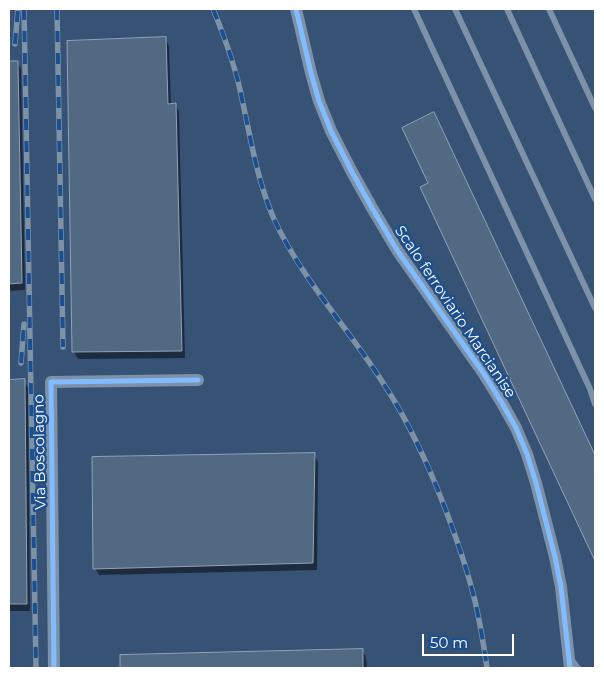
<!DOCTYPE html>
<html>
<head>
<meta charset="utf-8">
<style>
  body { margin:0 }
  #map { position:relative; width:604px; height:677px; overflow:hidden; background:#365274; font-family:Montserrat,sans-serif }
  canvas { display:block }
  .frame { position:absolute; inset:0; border:10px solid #fff; pointer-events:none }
  .scale { position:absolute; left:422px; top:634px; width:92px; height:22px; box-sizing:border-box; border:2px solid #fff; border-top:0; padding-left:6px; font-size:15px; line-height:18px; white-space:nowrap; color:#fff; -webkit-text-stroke:4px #1b4f8f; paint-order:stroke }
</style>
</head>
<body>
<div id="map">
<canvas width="604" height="677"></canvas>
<div class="frame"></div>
<div class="scale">50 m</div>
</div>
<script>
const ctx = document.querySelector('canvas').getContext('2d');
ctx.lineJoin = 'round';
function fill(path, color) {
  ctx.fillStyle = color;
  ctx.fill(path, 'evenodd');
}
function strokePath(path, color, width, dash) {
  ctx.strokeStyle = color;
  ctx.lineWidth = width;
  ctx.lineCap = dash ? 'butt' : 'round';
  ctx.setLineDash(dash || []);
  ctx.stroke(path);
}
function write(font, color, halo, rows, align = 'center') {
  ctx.font = font + ' Montserrat,sans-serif';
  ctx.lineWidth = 4.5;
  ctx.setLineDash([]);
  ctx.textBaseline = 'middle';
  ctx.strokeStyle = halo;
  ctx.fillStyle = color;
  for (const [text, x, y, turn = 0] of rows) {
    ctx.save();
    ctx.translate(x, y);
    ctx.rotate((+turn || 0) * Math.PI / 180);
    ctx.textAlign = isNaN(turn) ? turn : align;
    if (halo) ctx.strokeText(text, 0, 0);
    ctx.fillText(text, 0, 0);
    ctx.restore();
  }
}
fill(new Path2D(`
  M165,38L169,46L171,105L175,104L179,111L185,358L78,359L74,352L68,42Z
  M9,62H17L21,69L25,290L9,291Z
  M438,121L595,456V558L422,187L429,184Z
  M9,381H24L28,388L30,611H9Z
  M314,454L318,462L317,570L99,575L95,568Z
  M362,650L366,657L367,668H122L121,656Z`), '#0007');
const building = new Path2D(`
  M166,37L168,104L176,103L182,351L72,352L67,41Z
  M9,61H18L22,283L9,284Z
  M434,112L595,455V561L420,187L428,183L402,128Z
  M25,379L27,604H9V380Z
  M315,453L313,563L93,569L92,457Z
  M363,649V668H120V655Z`);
fill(building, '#526984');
strokePath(building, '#92a2b6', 1);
strokePath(new Path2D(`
  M414,9L590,389L595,404
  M455,9L595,308
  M507,9L595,199
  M549,9L595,108
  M571,659L578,668`), '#7d92a8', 6);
strokePath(new Path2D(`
  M296,9L311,73L319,101L331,131L352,172L372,208L397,250L484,374L502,403L516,428L527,454L536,483L555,557L561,587L570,668
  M54,668L51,382L198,380`), '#7d92a8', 12);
const rail = new Path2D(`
  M24,9L36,668
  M57,9L63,347
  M213,9C225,38 236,68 242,99C251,140 257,180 274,219C302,280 350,330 385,386C405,416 421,450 435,483C451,522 465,561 475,601C480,623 484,646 487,668
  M15,44L18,9
  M21,363L24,324`);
strokePath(rail, '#7e92a7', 5.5);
strokePath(rail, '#1b4f8f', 4, [11]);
strokePath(new Path2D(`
  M296,9L311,73L319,101L331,131L352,172L372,208L397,250L484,374L502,403L516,428L527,454L536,483L555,557L561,587L570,668
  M54,668L51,382L198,380`), '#80bcff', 5);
write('15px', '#fff', '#1b4f8f', [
  ["Scalo ferroviario Marcianise",455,312,56],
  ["Via Boscolagno",40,452,-91]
]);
</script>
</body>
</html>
